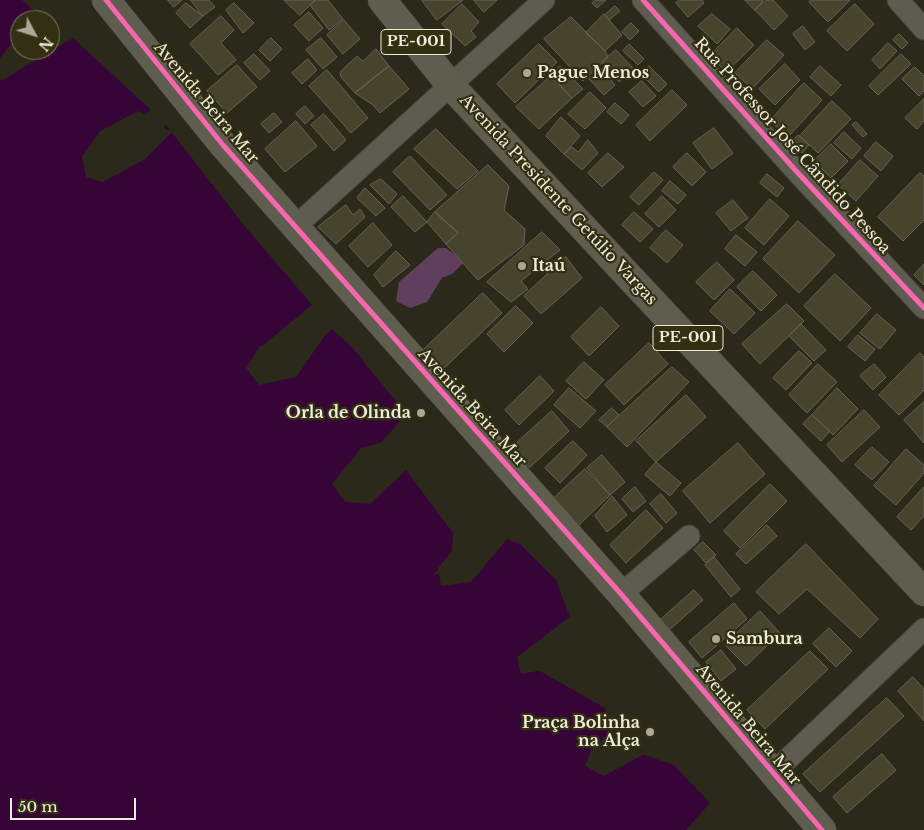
<!DOCTYPE html>
<html>
<head>
<meta charset="utf-8">
<style>
  body { margin:0 }
  #map { position:relative; width:924px; height:830px; overflow:hidden; background:#2b291a; font-family:"Libre Baskerville",serif }
  canvas { display:block }
  .north { position:absolute; left:10px; top:10px; width:50px; height:50px; box-sizing:border-box; background:#332f12; border:1px solid #7e7b62; border-radius:50%; rotate:130deg; font-size:14px; font-weight:700; line-height:20px; text-align:center; color:#eeecdb }
  .north::after { content:''; display:block; margin:auto; width:18px; height:22px; background:#aaa897; clip-path:polygon(50% 0,100% 100%,50% 72%,0 100%) }
  .scale { position:absolute; left:10px; top:798px; width:126px; height:22px; box-sizing:border-box; border:2px solid #eeecdb; border-top:0; padding-left:6px; font-size:15px; line-height:18px; white-space:nowrap; color:#eeecdb; -webkit-text-stroke:4px #332f12; paint-order:stroke }
</style>
</head>
<body>
<div id="map">
<canvas width="924" height="830"></canvas>
<div class="north">N</div>
<div class="scale">50 m</div>
</div>
<script>
const ctx = document.querySelector('canvas').getContext('2d');
ctx.lineJoin = 'round';
function fill(path, color) {
  ctx.fillStyle = color;
  ctx.fill(path, 'evenodd');
}
function strokePath(path, color, width, dash) {
  ctx.strokeStyle = color;
  ctx.lineWidth = width;
  ctx.lineCap = dash ? 'butt' : 'round';
  ctx.setLineDash(dash || []);
  ctx.stroke(path);
}
function write(font, color, halo, rows, align = 'center') {
  ctx.font = font + ' "Libre Baskerville",serif';
  ctx.lineWidth = 4.5;
  ctx.setLineDash([]);
  ctx.textBaseline = 'middle';
  ctx.strokeStyle = halo;
  ctx.fillStyle = color;
  for (const [text, x, y, turn = 0] of rows) {
    ctx.save();
    ctx.translate(x, y);
    ctx.rotate((+turn || 0) * Math.PI / 180);
    ctx.textAlign = isNaN(turn) ? turn : align;
    if (halo) ctx.strokeText(text, 0, 0);
    ctx.fillText(text, 0, 0);
    ctx.restore();
  }
}
fill(new Path2D(`
  M438,248H446L464,262L452,274L442,278L427,302L410,308L396,301L399,282Z`), '#603f5e');
fill(new Path2D(`
  M0,0H22L36,13L30,20H20V33L0,58Z
  M73,38L151,110L99,152L114,166L166,125L243,224L312,305L261,347L284,370L332,329L352,347L406,414L347,482L376,479L406,470L469,529L433,576L507,539L520,544L556,580L571,620L531,666L605,708L610,739L618,746L674,765L710,803L686,830H0V80L1,81Z`), '#370438');
fill(new Path2D(`
  M138,111L147,116L102,152L114,163L161,126L172,132L145,159L103,182L86,177L82,157L100,131Z
  M323,334L324,337L296,377L259,385L246,368L260,346L269,343L264,347L276,362L284,367Z
  M386,441L353,480L375,477L407,467L471,527V530L440,569L505,537L507,539L471,582L441,586L438,568L452,551L453,533L406,470L370,504L345,502L332,484L361,448Z
  M572,615L573,622L534,665L543,670L521,674L517,657Z
  M611,731L612,738L620,743L646,753L604,776L585,766L591,750Z`), '#2b291a');
const building = new Path2D(`
  M168,0H182L174,7Z
  M191,0H209L215,7L203,16Z
  M284,0H315L300,15Z
  M317,0H328L343,19L329,30L310,5Z
  M422,0H463L437,20Z
  M474,0H497L484,12Z
  M595,0H606L597,8L592,3Z
  M680,0H702L704,3L688,17L676,3Z
  M745,0H762L763,1L755,10Z
  M766,0H773L788,16L774,30L755,10Z
  M811,0H850L828,22L809,2Z
  M186,3L203,16L190,28L176,13Z
  M234,3L254,23L243,33L226,10Z
  M462,4L479,22L471,31L476,37L465,46L442,24Z
  M855,4L874,24L847,51L827,31Z
  M615,6L620,11L609,20L605,15Z
  M309,12L323,28L309,41L294,25Z
  M604,14L622,35L605,51L586,33Z
  M712,14L730,29L717,44L698,26Z
  M221,16L234,30L221,43L236,60L218,75L190,44Z
  M571,17L605,51L608,57L583,81L544,39Z
  M344,20L360,39L343,54L327,35Z
  M631,23L639,31L630,40L622,32Z
  M803,26L815,42L805,50L793,34Z
  M737,28L754,45L726,72L710,56Z
  M899,34L908,43L902,49L893,40Z
  M271,38L282,49L270,61L259,50Z
  M321,38L337,57L323,69L306,50Z
  M767,40L784,55L752,89L735,73Z
  M888,43L897,51L880,69L872,60Z
  M539,44L557,62L515,103L497,84Z
  M629,44L644,59L638,65L623,51Z
  M376,49L389,66L355,93L341,77L340,72L357,56L363,61Z
  M616,50L634,69L619,82L602,62Z
  M254,54L270,71L260,80L244,63Z
  M901,54L911,64L878,95L869,86Z
  M308,59L317,70L302,84L292,73Z
  M785,64L800,80L775,105L759,89Z
  M237,65L257,87L227,113L207,91Z
  M389,66L409,89L380,113L373,105L355,93Z
  M560,66L583,89L572,98L551,76Z
  M649,66L667,84L659,92L641,74Z
  M820,66L841,85L831,96L810,77Z
  M915,67L924,76V91L919,96L902,79Z
  M601,68L615,85L604,95L589,79Z
  M327,70L368,118L351,133L309,86Z
  M551,76L572,98L539,129L516,107Z
  M642,81L656,96L643,107L629,92Z
  M804,83L822,100L788,137L770,121Z
  M672,90L687,105L650,141L636,125Z
  M590,92L606,108L585,129L568,114Z
  M924,99V121L917,129L905,118Z
  M832,101L851,119L818,153L800,136Z
  M615,103L629,115L621,124L607,112Z
  M305,106L314,116L305,124L296,114Z
  M274,113L282,122L269,133L261,124Z
  M324,114L346,140L334,151L311,125Z
  M561,117L580,136L564,154L546,136Z
  M296,121L317,146L285,172L265,149Z
  M856,122L867,134L863,137L852,125Z
  M714,128L733,153L712,169L693,143Z
  M436,129L478,171L457,189L414,149Z
  M844,132L861,148L852,159L834,143Z
  M798,135L809,145L802,153L791,144Z
  M588,140L598,153L582,170L564,154L572,147L578,152Z
  M876,142L893,156L881,171L864,156Z
  M831,144L848,161L831,178L814,161Z
  M608,153L624,167L602,187L588,173Z
  M687,153L706,172L692,186L673,167Z
  M410,156L447,195L430,210L393,172Z
  M860,160L878,176L856,201L838,185Z
  M488,165L509,186L504,210L525,229L524,245L478,280L446,244L458,233L435,212Z
  M654,172L663,180L639,205L630,197Z
  M920,173L924,176V220L903,241L878,217Z
  M767,174L784,188L777,197L760,183Z
  M381,179L397,194L389,204L370,185Z
  M670,181L686,195L678,204L662,191Z
  M365,188L385,208L376,216L357,198Z
  M403,196L427,222L415,232L391,207Z
  M662,196L676,210L659,227L645,214Z
  M770,199L789,216L764,245L745,228Z
  M733,200L748,218L731,231L716,213Z
  M346,205L353,215L360,209L365,217L336,244L318,227Z
  M435,212L458,233L446,244L427,222Z
  M634,212L653,229L640,242L622,225Z
  M798,221L835,255L799,293L763,259Z
  M373,223L392,245L368,267L349,246Z
  M666,230L683,245L667,263L650,248Z
  M542,232L560,250L521,281L528,289L511,302L487,282Z
  M736,235L757,252L745,266L725,249Z
  M396,251L410,265L383,287L374,275Z
  M566,257L582,278L541,314L524,296Z
  M717,262L734,280L714,300L696,282Z
  M924,264V285L914,275Z
  M753,271L777,295L761,311L737,287Z
  M835,274L871,308L840,341L804,306Z
  M730,289L755,313L734,334L710,311Z
  M483,293L502,313L437,375L418,355Z
  M787,304L804,321L760,364L742,344Z
  M516,306L533,323L504,352L487,334Z
  M601,307L619,326L589,356L571,337Z
  M877,314L896,330L880,349L860,333Z
  M801,324L826,350L814,361L789,336Z
  M858,335L875,349L865,361L848,347Z
  M649,343L668,364L624,405L605,385Z
  M799,351L812,363L786,390L773,378Z
  M920,353L924,357V390L899,415L879,395Z
  M584,362L604,380L586,399L566,381Z
  M818,364L837,382L807,413L789,395Z
  M874,364L886,377L873,390L860,376Z
  M672,367L689,382L627,447L607,427Z
  M540,376L554,391L519,425L505,410Z
  M569,388L596,411L580,428L554,405Z
  M837,388L858,409L833,435L812,415Z
  M686,395L706,417L656,462L636,441Z
  M924,402V443L904,420Z
  M612,408L619,415L607,427L599,420Z
  M864,410L880,427L842,462L827,445Z
  M552,411L569,431L528,469L510,449Z
  M812,415L830,431L821,441L803,424Z
  M573,441L587,455L560,483L545,468Z
  M738,443L765,474L710,523L683,491Z
  M872,447L889,462L872,480L855,465Z
  M906,449L924,465V473L896,505L874,486Z
  M602,455L625,482L610,495L587,468Z
  M656,462L681,483L670,496L645,475Z
  M585,469L610,495L577,527L552,500Z
  M770,484L787,501L740,548L724,531Z
  M635,487L646,501L633,512L622,499Z
  M924,487V516L911,530L897,517Z
  M661,494L677,513L666,523L650,504Z
  M612,496L627,515L607,532L595,516Z
  M646,510L663,528L626,563L610,545Z
  M767,525L777,536L746,564L736,554Z
  M703,542L716,555L706,563L694,550Z
  M806,544L878,619L860,638L807,589L779,614L756,592Z
  M714,557L740,589L731,597L705,565Z
  M694,590L703,600L667,632L658,622Z
  M734,603L747,619L702,658L689,642Z
  M760,611L780,633L746,666L725,645Z
  M829,628L852,651L836,667L813,644Z
  M721,650L736,669L721,681L706,662Z
  M810,651L828,669L765,729L747,710Z
  M913,677L924,689V721L898,691Z
  M887,698L904,716L820,792L803,774Z
  M882,754L896,770L847,813L833,797Z`);
fill(building, '#47442d');
strokePath(building, '#656356', 1);
const minor = new Path2D(`
  M643,0L798,173L924,308
  M898,0L924,29
  M296,226L544,0
  M621,594L689,536
  M772,774L924,629`);
const major = new Path2D(`
  M106,0L223,145L621,594L822,830
  M382,0L450,85L924,592`);
strokePath(minor, '#474639', 23);
strokePath(major, '#474639', 29);
strokePath(minor, '#5e5c50', 21);
strokePath(major, '#5f5d4e', 28);
strokePath(new Path2D(`
  M106,0L223,145L621,594L822,830
  M643,0L798,173L924,308`), '#f766af', 5);
for (const [x, y, r, color] of [
  [527,73,5,"#aaa897"],
  [522,266,5,"#aaa897"],
  [421,413,5,"#aaa897"],
  [716,639,5,"#aaa897"],
  [650,732,5,"#aaa897"]
]) {
  const dot = new Path2D();
  dot.arc(x, y, r, 0, 2 * Math.PI);
  ctx.fillStyle = color;
  ctx.fill(dot);
  strokePath(dot, '#332f12', 2);
}
for (const [x, y, w] of [
  [416,42,70],
  [688,338,70]
]) {
  const box = new Path2D();
  box.roundRect(x - w / 2, y - 12.5, w, 25, 4);
  ctx.fillStyle = '#332f12';
  ctx.fill(box);
  strokePath(box, '#eeecdb', 1);
}
write('bold 15px', '#eeecdb', null, [
  ["PE-001",416,42],
  ["PE-001",688,338]
]);
write('bold 16px', '#eeecdb', '#332f12', [
  ["Pague Menos",537,73],
  ["Itaú",532,266],
  ["Orla de Olinda",411,413,"right"],
  ["Sambura",726,639],
  ["Praça Bolinha",640,723,"right"],
  ["na Alça",640,741,"right"]
], 'left');
write('16px', '#eeecdb', '#332f12', [
  ["Avenida Beira Mar",206,103,50],
  ["Rua Professor José Cândido Pessoa",792,146,48],
  ["Avenida Presidente Getúlio Vargas",558,200,47],
  ["Avenida Beira Mar",472,408,48],
  ["Avenida Beira Mar",748,725,50]
]);
</script>
</body>
</html>
